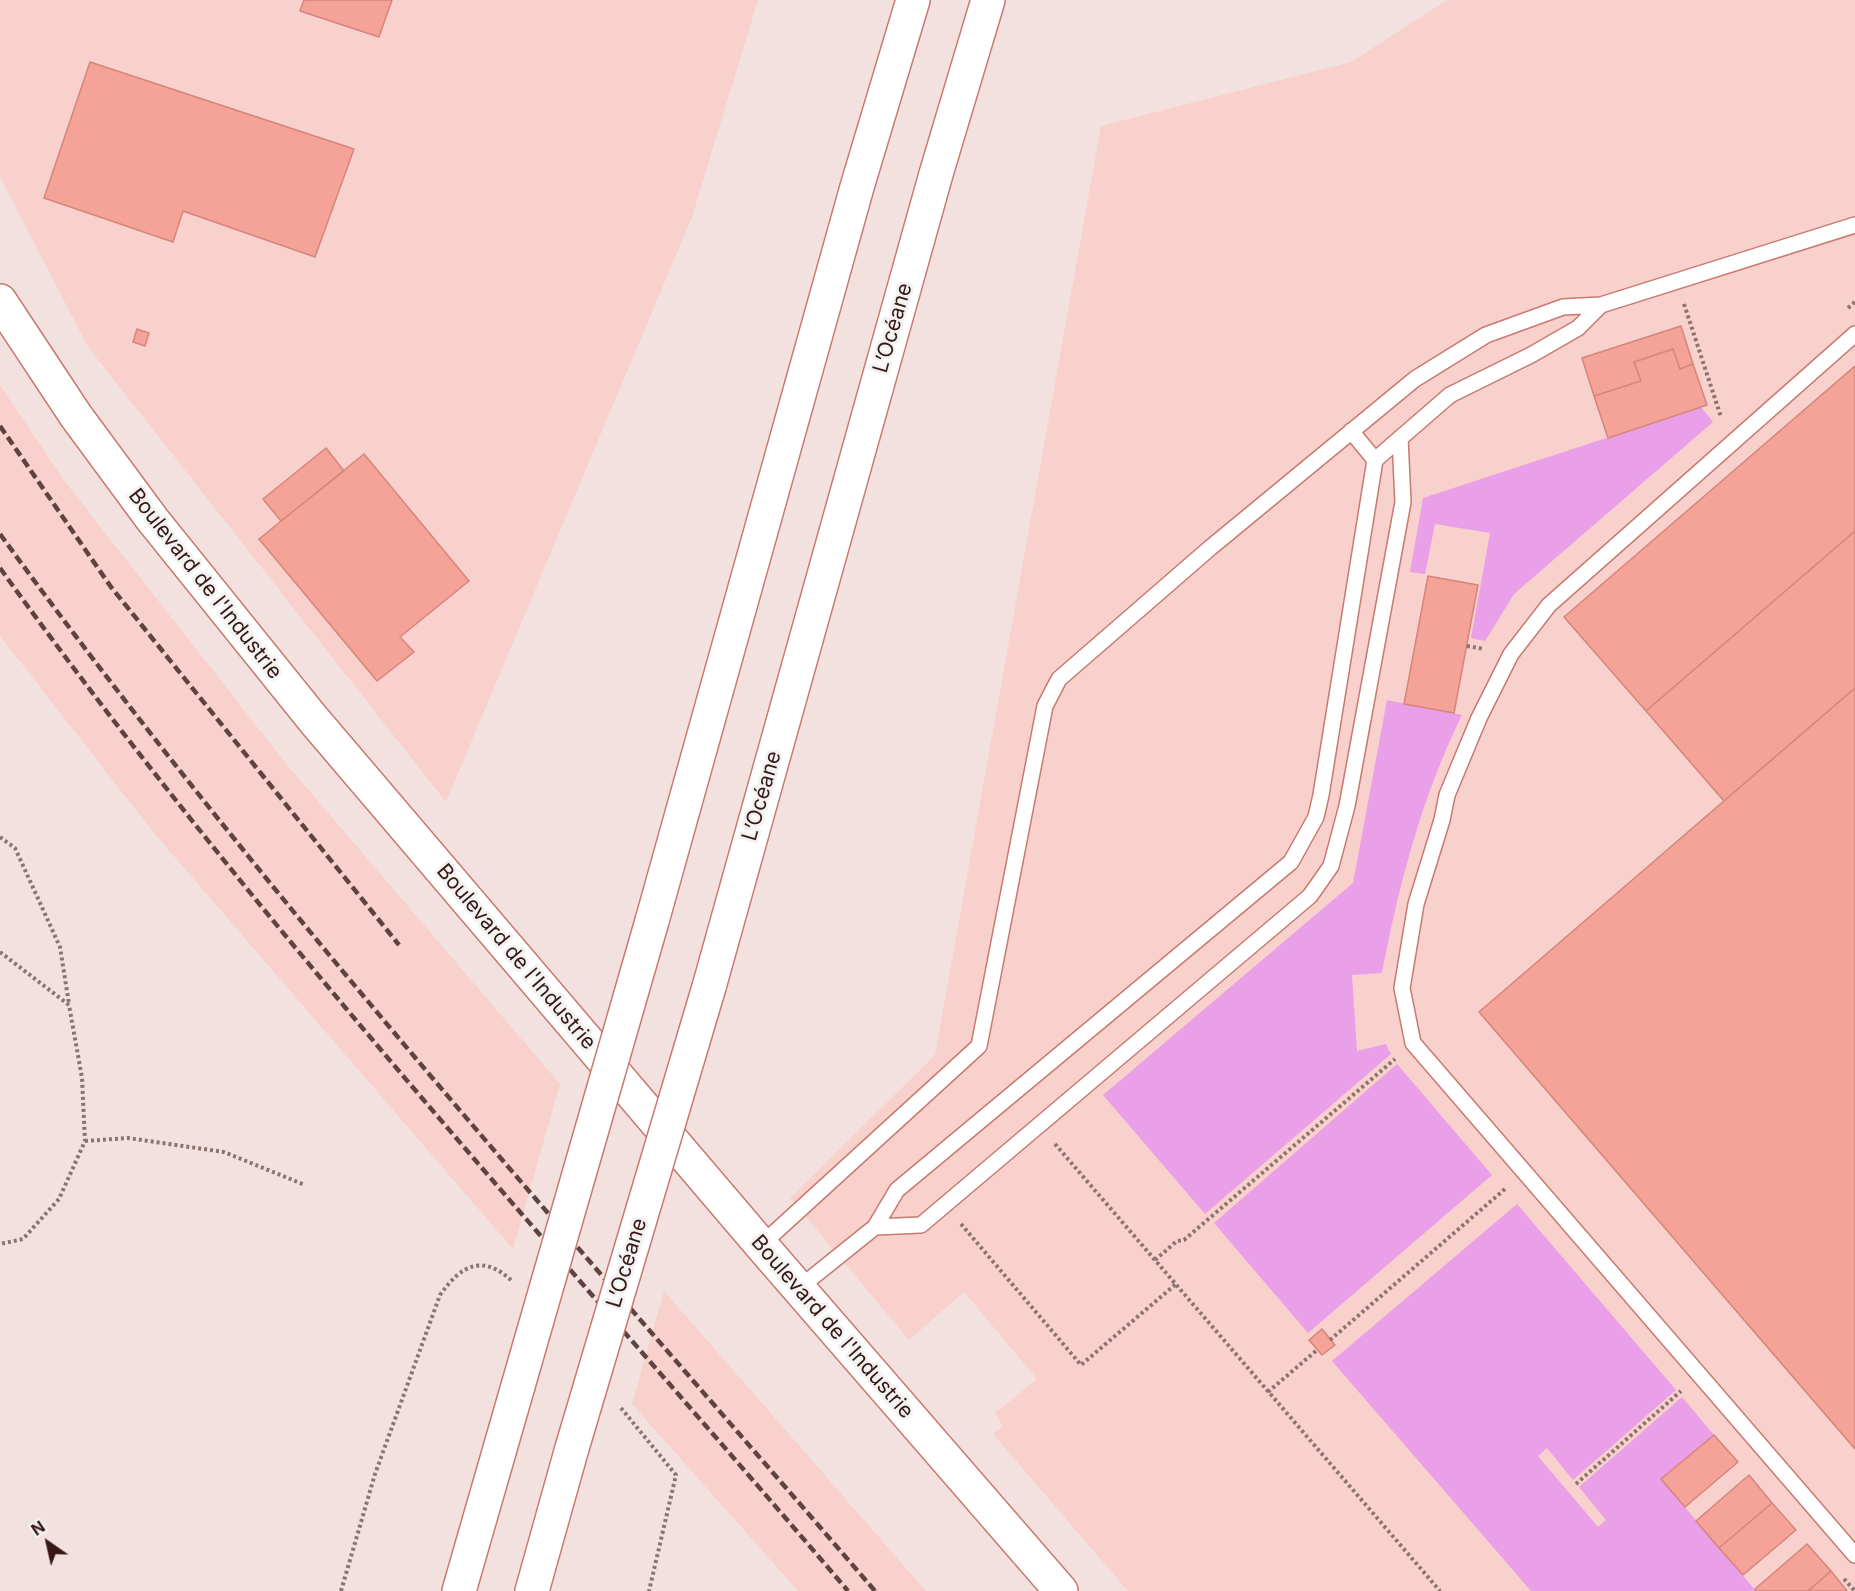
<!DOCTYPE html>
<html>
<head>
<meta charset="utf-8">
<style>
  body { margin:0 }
  #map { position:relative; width:1855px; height:1591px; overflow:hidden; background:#f3e1df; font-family:Inter,sans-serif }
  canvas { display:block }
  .north { position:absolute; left:18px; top:1513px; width:60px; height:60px; -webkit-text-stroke:4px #f3f3f3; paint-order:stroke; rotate:326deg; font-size:16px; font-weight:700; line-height:24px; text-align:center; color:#371815 }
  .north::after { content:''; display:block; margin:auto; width:21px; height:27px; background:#371815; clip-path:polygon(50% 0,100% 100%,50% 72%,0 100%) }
</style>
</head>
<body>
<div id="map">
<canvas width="1855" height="1591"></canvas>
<div class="north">N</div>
</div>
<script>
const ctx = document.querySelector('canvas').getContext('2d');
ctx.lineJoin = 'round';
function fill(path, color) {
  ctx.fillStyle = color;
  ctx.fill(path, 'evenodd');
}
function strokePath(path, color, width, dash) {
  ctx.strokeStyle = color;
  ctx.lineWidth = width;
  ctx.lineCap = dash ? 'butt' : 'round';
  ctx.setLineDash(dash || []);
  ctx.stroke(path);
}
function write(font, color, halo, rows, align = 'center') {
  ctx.font = font + ' Inter,sans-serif';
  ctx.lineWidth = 6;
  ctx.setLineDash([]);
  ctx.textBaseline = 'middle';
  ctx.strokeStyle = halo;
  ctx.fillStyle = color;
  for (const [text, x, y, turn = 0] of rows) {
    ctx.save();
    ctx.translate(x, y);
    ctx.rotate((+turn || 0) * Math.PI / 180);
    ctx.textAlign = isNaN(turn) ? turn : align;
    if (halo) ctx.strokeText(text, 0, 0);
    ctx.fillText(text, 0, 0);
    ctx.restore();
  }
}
fill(new Path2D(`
  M0,0H758L692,217L446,802L88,347L0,177Z
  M1447,0H1855V1591H1128L993,1434L1003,1426L995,1413L1037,1379L964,1292L909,1340L790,1198L935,1055L1101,126L1351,62Z
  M0,385L66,483L288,766L560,1084L513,1249L154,833L0,636Z
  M664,1291L926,1591H798L632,1404Z`), '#f8d1cc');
fill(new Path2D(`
  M1701,407L1713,422L1514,594L1485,641L1471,638L1490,533L1435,524L1425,574L1410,572L1423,498Z
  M1387,700L1462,715C1422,796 1399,884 1382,973L1352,975L1357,1051L1386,1044L1391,1054L1205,1214L1103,1095L1353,883Z
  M1397,1064L1492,1175L1308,1333L1214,1223Z
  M1517,1204L1676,1390L1573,1480L1547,1448L1538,1456L1598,1527L1606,1520L1579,1487L1682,1397L1714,1435L1662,1480L1756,1591H1531L1332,1361Z`), '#e9a0e8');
const building = new Path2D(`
  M304,0H392L379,37L300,11Z
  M90,62L354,149L315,257L183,211L173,242L44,198Z
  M1681,326L1693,364L1680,369L1673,349L1634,362L1641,381L1594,396L1582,358Z
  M137,329L149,333L145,346L133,342Z
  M1673,349L1680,369L1693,364L1707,405L1608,438L1594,396L1641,381L1634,362Z
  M1855,366V531L1646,711L1564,617Z
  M326,448L344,471L281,521L263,499Z
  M364,454L469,581L400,637L414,652L377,681L259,539Z
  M1855,531V688L1724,801L1646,711Z
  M1428,576L1478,585L1454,713L1404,704Z
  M1855,688V1449L1479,1012Z
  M1322,1329L1335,1345L1322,1355L1309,1340Z
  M1714,1435L1738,1462L1685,1507L1661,1479Z
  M1749,1475L1772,1503L1719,1548L1696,1521Z
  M1772,1503L1796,1530L1743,1575L1719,1548Z
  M1807,1544L1831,1571L1808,1591H1756L1755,1589Z
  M1831,1571L1847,1591H1808Z`);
fill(building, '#f5a298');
strokePath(building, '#d5857b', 1.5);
const service = new Path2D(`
  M1855,334L1549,605L1511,654L1479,718L1447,795L1442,820L1416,904L1402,988L1413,1043L1855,1555
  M1351,431L1375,460
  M875,1227L921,1225L1310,896L1331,866L1347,806L1403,502L1400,438
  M761,1245L979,1046L1045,706L1059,679L1210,548L1415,379L1486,335L1563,307L1601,305L1855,225
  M799,1288L875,1227L897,1190L1291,862L1316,817L1321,795L1375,460L1450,395L1531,355L1578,328L1601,305`);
const tertiary = new Path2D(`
  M0,301L76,416L152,519L313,719L761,1245L1061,1591`);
const motorway = new Path2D(`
  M652,921L857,187L913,0
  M709,987L936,174L988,0
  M459,1591L518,1386
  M532,1591L572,1448`);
strokePath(service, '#c87970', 18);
strokePath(tertiary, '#c87970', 36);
strokePath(motorway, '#c87970', 36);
strokePath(new Path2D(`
  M1684,304L1721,417
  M1848,308L1855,302
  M1467,646L1484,649
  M0,837L15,848L60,947L69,1004
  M0,952L69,1005L82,1078L85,1141L59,1199L23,1239L0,1244
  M85,1141L128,1138L224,1152L305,1185
  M1055,1144L1440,1591
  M961,1224L1081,1365L1176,1284
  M1155,1260L1177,1241L1184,1240L1395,1059
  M1330,1340L1505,1189
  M1268,1392L1317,1350
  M621,1408L676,1475L649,1591
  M1576,1484L1681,1391
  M1844,1579L1855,1591
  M341,1591L375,1474L440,1295C461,1265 483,1253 513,1282`), '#8c7370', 4, [3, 3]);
strokePath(service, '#fff', 15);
strokePath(tertiary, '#fff', 33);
strokePath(motorway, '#fff', 33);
strokePath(new Path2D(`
  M0,426L111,587L399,945
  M0,534C269,904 577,1244 875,1591
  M0,568C259,928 561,1254 848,1591`), '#5f4340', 4.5, [9, 4.5]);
const motorwayBridge = new Path2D(`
  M518,1386L652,921
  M572,1448L709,987`);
strokePath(motorwayBridge, '#c87970', 36, []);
strokePath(motorwayBridge, '#fff', 33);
write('21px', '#371815', '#f3f3f3', [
  ["L’Océane",893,328,-74],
  ["Boulevard de l'Industrie",205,584,52],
  ["L’Océane",762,796,-74],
  ["Boulevard de l'Industrie",516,957,50],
  ["L’Océane",627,1263,-73],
  ["Boulevard de l'Industrie",832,1327,49]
]);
</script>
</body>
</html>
